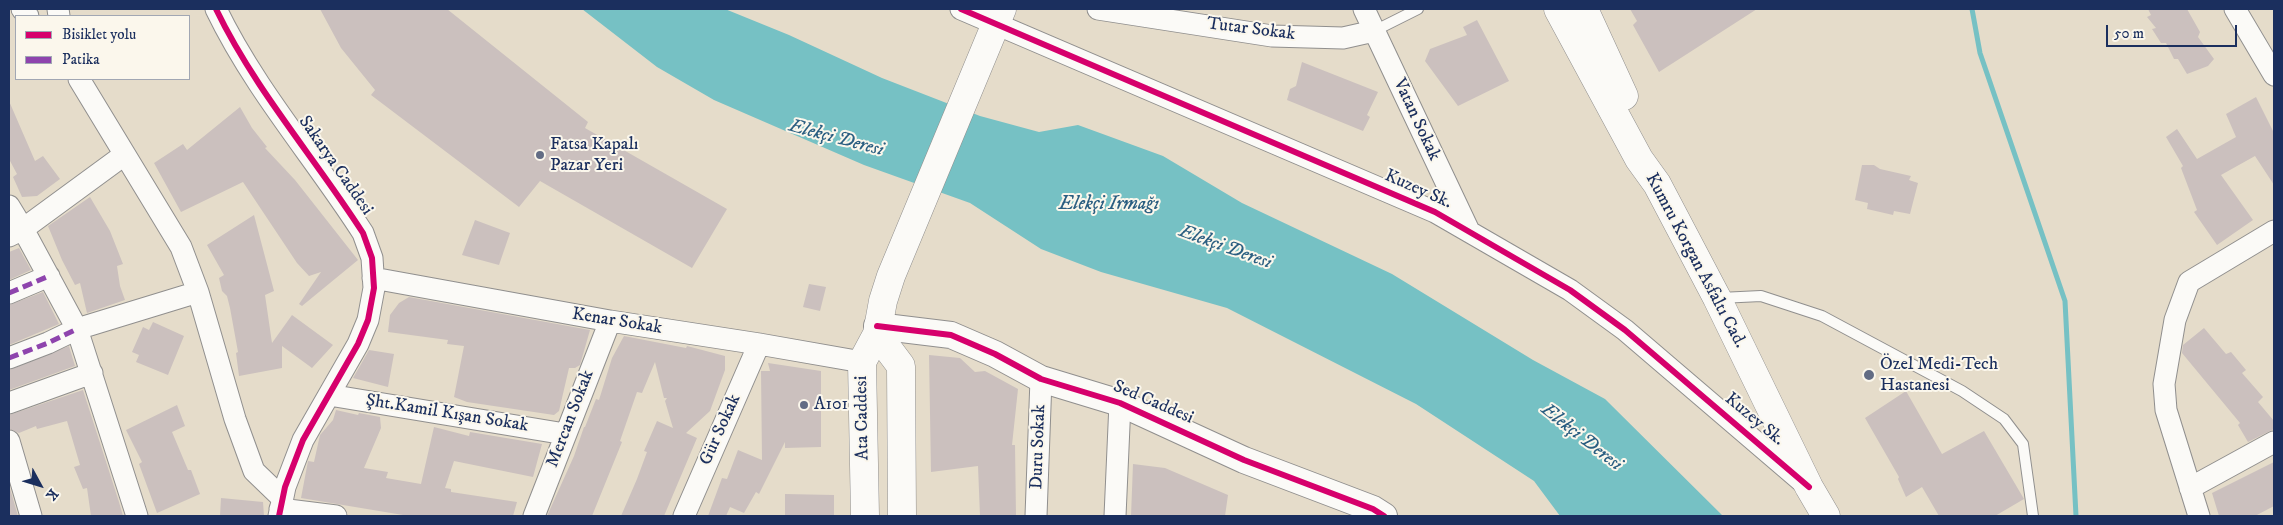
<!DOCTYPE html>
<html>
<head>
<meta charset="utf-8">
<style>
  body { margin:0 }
  #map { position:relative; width:2283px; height:525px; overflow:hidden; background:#e5dcca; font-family:"IM FELL DW Pica",serif }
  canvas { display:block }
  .frame { position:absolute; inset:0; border:10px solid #1b2f5e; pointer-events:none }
  .legend { position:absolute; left:15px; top:15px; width:175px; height:65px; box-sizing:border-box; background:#fbf7ec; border:1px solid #a1a7b3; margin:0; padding:6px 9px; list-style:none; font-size:15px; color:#1b2f5e }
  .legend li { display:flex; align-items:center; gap:10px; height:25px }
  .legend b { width:25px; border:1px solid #a1a7b3 }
  .north { position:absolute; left:15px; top:460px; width:50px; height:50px; -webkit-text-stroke:4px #fbf7ec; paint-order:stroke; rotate:129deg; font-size:14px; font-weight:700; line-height:20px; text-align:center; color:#1b2f5e }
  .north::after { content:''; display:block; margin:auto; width:18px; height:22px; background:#1b2f5e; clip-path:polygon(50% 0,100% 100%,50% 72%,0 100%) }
  .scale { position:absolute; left:2106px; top:25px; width:131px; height:22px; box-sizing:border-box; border:2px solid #1b2f5e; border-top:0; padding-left:6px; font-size:15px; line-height:18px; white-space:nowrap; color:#1b2f5e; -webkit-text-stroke:4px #fbf7ec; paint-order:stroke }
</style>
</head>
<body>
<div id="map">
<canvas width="2283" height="525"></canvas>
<div class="frame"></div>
<ul class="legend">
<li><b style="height:6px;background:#d6006c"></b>Bisiklet yolu</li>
<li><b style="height:6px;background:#8e44ad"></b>Patika</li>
</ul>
<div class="north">K</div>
<div class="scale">50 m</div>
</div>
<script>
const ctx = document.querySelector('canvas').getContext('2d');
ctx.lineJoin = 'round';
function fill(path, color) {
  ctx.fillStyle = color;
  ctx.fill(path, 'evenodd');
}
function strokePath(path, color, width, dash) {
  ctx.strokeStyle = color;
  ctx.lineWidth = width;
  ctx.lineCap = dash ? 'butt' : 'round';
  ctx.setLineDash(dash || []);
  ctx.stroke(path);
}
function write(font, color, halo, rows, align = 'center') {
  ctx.font = font + ' "IM FELL DW Pica",serif';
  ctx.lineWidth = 4;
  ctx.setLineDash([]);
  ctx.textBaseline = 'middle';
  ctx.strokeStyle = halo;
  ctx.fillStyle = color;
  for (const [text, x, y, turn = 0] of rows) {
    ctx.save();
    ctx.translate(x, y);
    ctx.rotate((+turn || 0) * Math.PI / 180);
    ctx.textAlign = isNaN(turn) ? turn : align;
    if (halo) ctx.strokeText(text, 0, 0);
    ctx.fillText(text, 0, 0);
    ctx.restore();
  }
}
fill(new Path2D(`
  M582,9H725L789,35L882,78L980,116L1039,132L1078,125L1163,156L1242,203L1392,274L1533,360L1605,399L1723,516H1560L1534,481L1416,404L1227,308L1101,272L1041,249L970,203L864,165L714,100L657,67Z`), '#76c1c4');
strokePath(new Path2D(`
  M1972,9L1980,53L2065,301L2076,516`), '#76c1c4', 5);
fill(new Path2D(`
  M320,9H447L588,122L585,128L727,209L692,268L540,181L519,207L371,95L375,90L341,48Z
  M1630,9H1757L1659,72L1633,25L1637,21Z
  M2148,9H2187L2200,32L2198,37L2214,59L2208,66L2187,74L2178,59H2174L2166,43H2161L2152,29L2156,28L2147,17L2151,15Z
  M1477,20L1509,81L1458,106L1425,61L1430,49L1467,35L1463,27Z
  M1302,62L1378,92L1367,115L1370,117L1363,131L1287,100L1290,89L1296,86Z
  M2256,97L2274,133V185L2255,156L2221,175L2253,220L2217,245L2194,212L2197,210L2181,168L2183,166L2166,137L2177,129L2197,159L2236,137L2226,114Z
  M9,101L35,161L43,156L60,179L37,196L22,197L13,177L17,174L9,159Z
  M240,107L252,128L267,147L265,148L295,180L358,260L302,306L299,304L321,272L309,276L297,263L243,182L181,212L154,163L183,144L187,150Z
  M1862,165H1874L1880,169L1911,176L1909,180L1918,183L1910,214L1894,211L1893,215L1867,209L1868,203L1855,200Z
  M90,197L110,231L123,264L117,266L120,286L125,300L87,313L80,283L75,285L62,260L48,226Z
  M254,215L274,291L265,295L272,343L292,315L333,345L312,368L282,346V368L239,376L236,353L238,352L230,308L227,296L222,291L219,278L224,275L207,245Z
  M475,220L510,233L499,265L462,255Z
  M19,248L31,270L9,280V252Z
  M809,284L826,287L820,311L803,307Z
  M43,292L59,324L9,345V305Z
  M409,297L590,330L580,365L575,368H569L559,411L554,415L467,402L454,397L464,346L447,344L448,340L388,332L390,315L399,303Z
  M153,322L184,336L168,375L136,362L139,355L132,352L143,327L149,330Z
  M2204,328L2226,354L2231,352L2246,370L2242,373L2263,397L2258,402L2274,421V429L2248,442L2238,425L2240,423L2182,353L2183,345Z
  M624,336L686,348L687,346L725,356V370L710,411L686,433L697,438L664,516H621L637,479L647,452L644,451L657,421L673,428L665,401L667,398H664L655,362L642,393L637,392L620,441L622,442L592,516H547L574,456L584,427H585L596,399L599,400L612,358Z
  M69,346L75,366L9,390V370Z
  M369,350L394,354L388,387L353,378Z
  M929,355L960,358L975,372L985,371L1018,389L1012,445H1015L1016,516H980L978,466L931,472Z
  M768,363L821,371V447L785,448V442L759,494L756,492L744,513L730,507L726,516H708L722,478L727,479L738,450L762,460L761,371H770Z
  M83,390L119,502L123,516H91L87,488L83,489L74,467L80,465L67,421L37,429L36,426L19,433L9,429V415Z
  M1906,391L1942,454L1984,431L2024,499L1995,516H1939L1922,487L1906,497L1898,479L1899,477L1865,418Z
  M177,405L185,426L172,432L188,470H191L200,494L157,513L139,464L142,462L126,430Z
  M336,410L358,415L359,413L380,417L381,428L364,468L388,472L386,478L421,484L434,427L469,436L470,432L542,444L533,477L454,461L445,488L451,489V492L517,502L513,516H409L301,498L308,461L314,462L320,435L333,420Z
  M2274,462V506L2255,516H2219L2212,493Z
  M1133,464L1165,468L1228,495L1225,516H1131Z
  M9,485L18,516H9Z
  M785,494L834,495V516H785Z
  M221,498L263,502L264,516H220Z`), '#cbc0be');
const service = new Path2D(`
  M1374,31L1418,9
  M1720,298L1761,296L1822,316L1962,391L2004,419L2023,444L2033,516`);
const minor = new Path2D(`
  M22,9L28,16
  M58,9L59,16
  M216,9C255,90 315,158 363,233L372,258L374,288L368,320L358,344L303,440L285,487L279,516
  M961,9L1435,212L1570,290L1625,330L1805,484
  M1098,9L1272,36L1343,38L1374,31
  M1364,9L1469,231
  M2235,9L2274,75
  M79,79L181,247L198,292L235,419L254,471L282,498
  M9,206L23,229L77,329L137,516
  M9,236L23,229L124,155
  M373,278L610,321L759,344L862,362
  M9,293L49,276
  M9,358L48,343L77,329L198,292
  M329,395L565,434
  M9,403L92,373
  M9,441L31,516
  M2190,488L2274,442
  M280,509L336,516
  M534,516L610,321
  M684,516L759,344
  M1036,516L1041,379
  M1115,516L1120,403
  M2199,516L2166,410L2164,384L2175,320L2189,282L2274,231`);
const tertiary = new Path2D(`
  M877,326L951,335L995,354L1041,379L1120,403L1244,460L1373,509L1384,516`);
const secondary = new Path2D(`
  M1558,9L1639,159L1657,184L1717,298L1809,487L1826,516
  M1584,9L1624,96
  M877,334L901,366L902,516
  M865,516L862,362L877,334L883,301L891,276L1002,9`);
strokePath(service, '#908f8e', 12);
strokePath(minor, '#908f8e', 23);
strokePath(tertiary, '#908f8e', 28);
strokePath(secondary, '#908f8e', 29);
strokePath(service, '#fbfaf7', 10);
strokePath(minor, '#fbfaf7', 21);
strokePath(tertiary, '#fbfaf7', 26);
strokePath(secondary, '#fbfaf7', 28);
strokePath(new Path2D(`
  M9,293L49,276
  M9,358L48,343L77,329`), '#8e44ad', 5, [10, 5]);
strokePath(new Path2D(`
  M216,9C255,90 315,158 363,233L372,258L374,288L368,320L358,344L303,440L285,487L279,516
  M961,9L1435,212L1570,290L1625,330L1809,487
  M877,326L951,335L995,354L1041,379L1120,403L1244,460L1373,509L1384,516`), '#d6006c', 6);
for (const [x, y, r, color] of [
  [540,155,5,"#626c84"],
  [1869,375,6,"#626c84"],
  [804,405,5,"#626c84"]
]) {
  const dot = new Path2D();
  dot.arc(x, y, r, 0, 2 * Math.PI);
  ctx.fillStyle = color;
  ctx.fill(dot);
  strokePath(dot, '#fbf7ec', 2);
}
write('18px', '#1b2f5e', '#fbf7ec', [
  ["Tutar Sokak",1251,30,7],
  ["Vatan Sokak",1416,120,65],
  ["Sakarya Caddesi",335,166,55],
  ["Kuzey Sk.",1418,190,24],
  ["Kumru Korgan Asfaltı Cad.",1695,261,62],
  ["Kenar Sokak",617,322,9],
  ["Sed Caddesi",1153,403,23],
  ["Şht.Kamil Kışan Sokak",447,414,9],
  ["Ata Caddesi",863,418,-91],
  ["Mercan Sokak",571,419,-69],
  ["Kuzey Sk.",1754,420,40],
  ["Gür Sokak",721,430,-66],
  ["Duru Sokak",1039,447,-88]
]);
write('18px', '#1b2f5e', '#fbf7ec', [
  ["Fatsa Kapalı",550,145],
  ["Pazar Yeri",550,166],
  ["Özel Medi-Tech",1880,365],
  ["Hastanesi",1880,386],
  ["A101",814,405]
], 'left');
write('italic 19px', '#2a5e81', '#fbf7ec', [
  ["Elekçi Deresi",836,139,15],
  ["Elekçi Irmağı",1109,205],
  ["Elekçi Deresi",1225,248,20],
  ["Elekçi Deresi",1581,438,38]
]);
</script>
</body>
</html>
